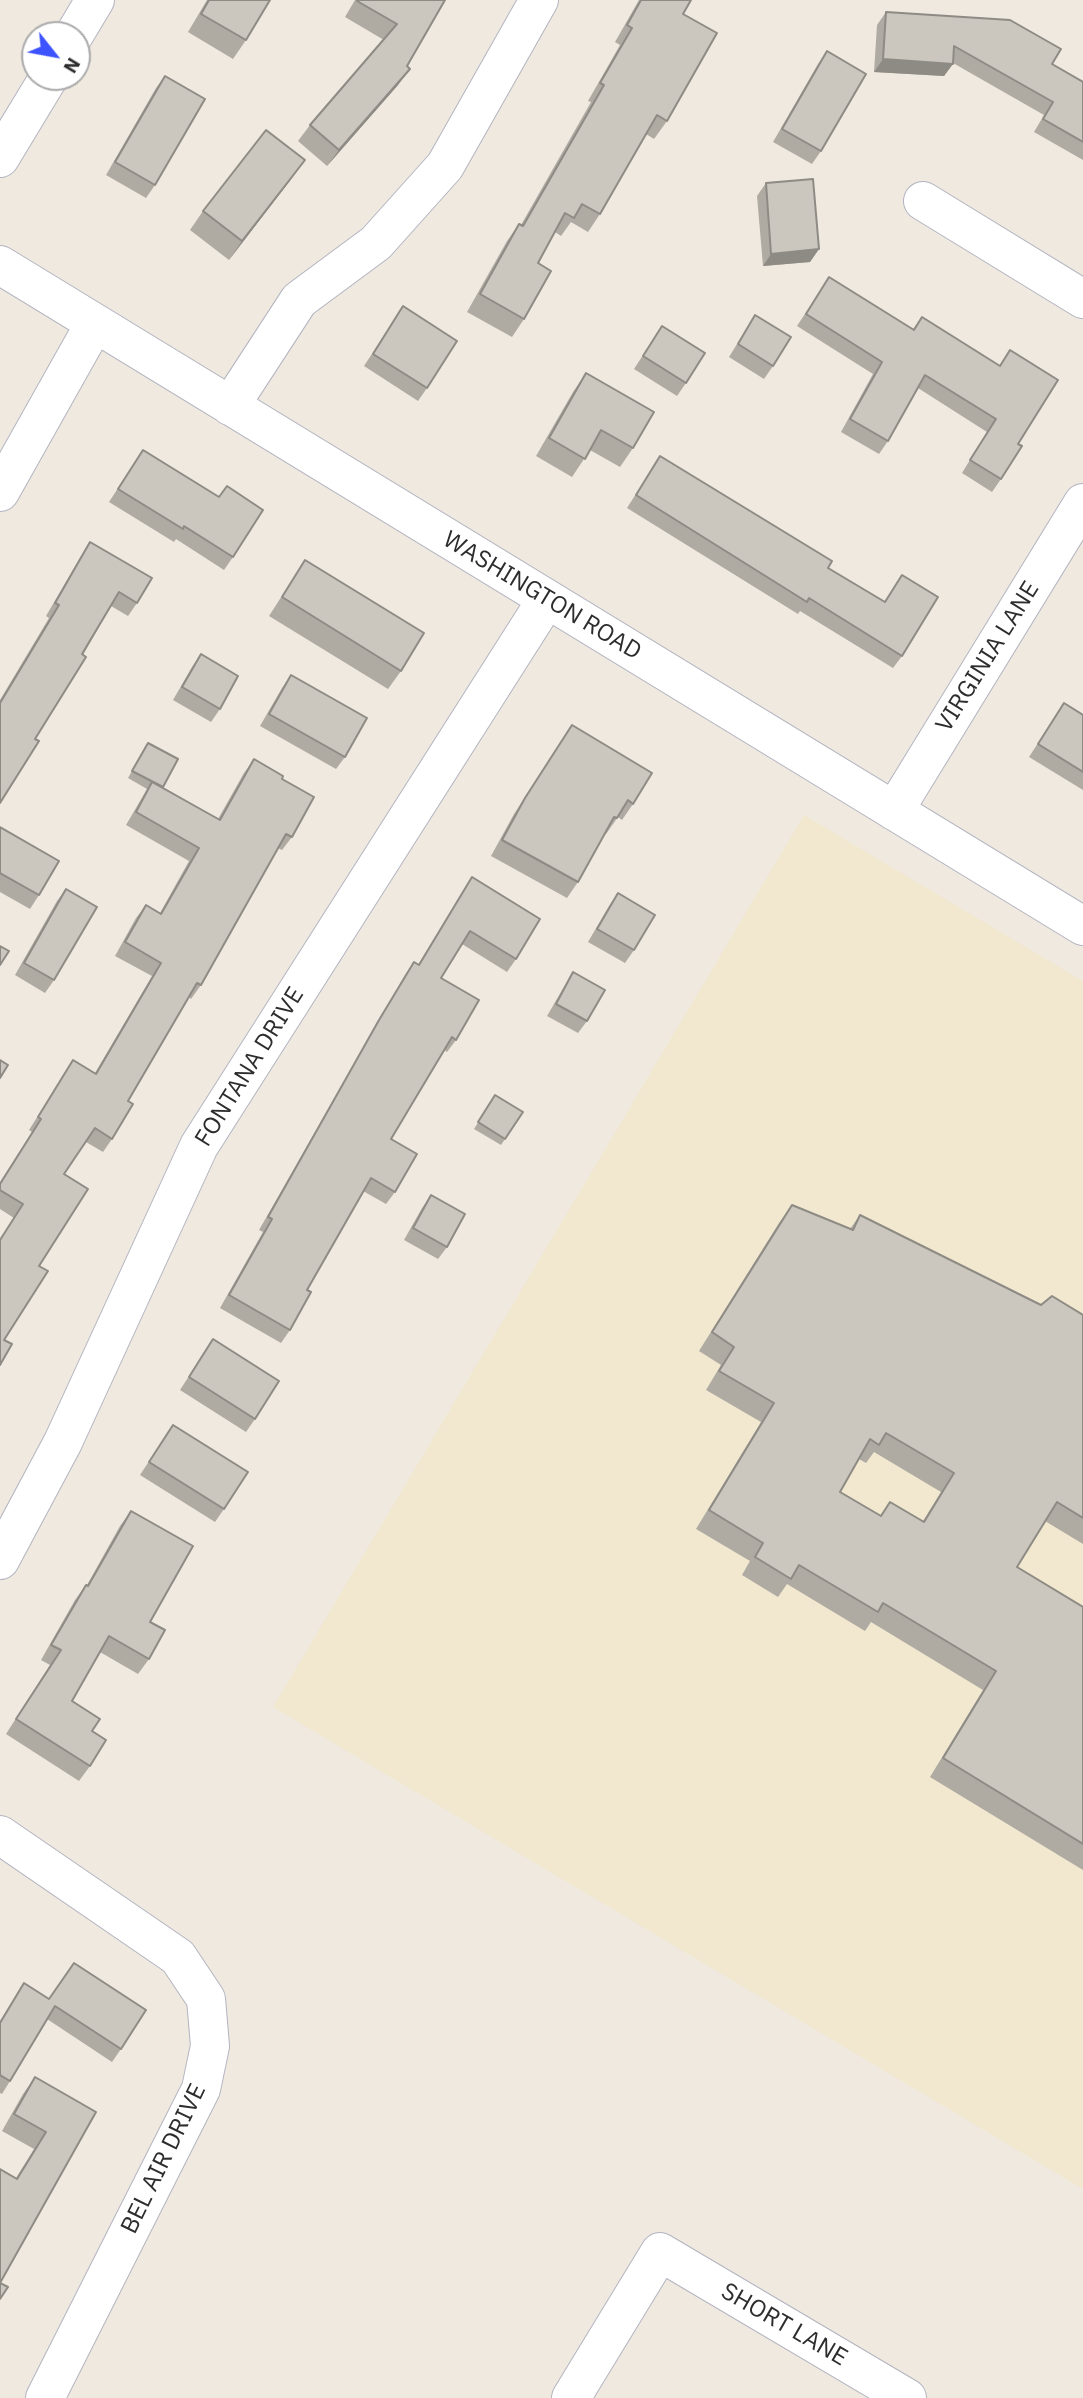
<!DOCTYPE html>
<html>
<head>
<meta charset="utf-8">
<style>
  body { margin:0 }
  #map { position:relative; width:1083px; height:2398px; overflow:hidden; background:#efe9df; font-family:"IBM Plex Sans",sans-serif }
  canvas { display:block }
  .north { position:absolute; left:21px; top:21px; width:70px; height:70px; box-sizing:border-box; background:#fff; border:2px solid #ababab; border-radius:50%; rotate:121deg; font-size:19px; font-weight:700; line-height:28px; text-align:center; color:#2d2d2d }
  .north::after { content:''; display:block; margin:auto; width:24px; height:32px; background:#3c53ff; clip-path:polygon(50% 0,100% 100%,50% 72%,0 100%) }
</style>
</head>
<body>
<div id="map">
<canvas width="1083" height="2398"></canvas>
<div class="north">N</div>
</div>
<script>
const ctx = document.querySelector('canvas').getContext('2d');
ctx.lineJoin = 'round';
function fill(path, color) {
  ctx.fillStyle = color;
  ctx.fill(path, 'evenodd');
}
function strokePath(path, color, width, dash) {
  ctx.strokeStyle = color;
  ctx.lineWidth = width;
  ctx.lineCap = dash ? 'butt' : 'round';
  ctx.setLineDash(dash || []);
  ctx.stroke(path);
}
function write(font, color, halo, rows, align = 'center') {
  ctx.font = font + ' "IBM Plex Sans",sans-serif';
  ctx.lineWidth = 5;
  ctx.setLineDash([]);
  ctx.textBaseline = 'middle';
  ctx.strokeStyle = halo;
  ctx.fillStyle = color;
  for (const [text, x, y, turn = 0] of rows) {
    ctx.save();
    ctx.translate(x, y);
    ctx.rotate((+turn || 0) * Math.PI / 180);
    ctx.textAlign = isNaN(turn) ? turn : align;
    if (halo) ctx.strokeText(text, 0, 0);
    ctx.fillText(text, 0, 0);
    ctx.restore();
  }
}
fill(new Path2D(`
  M804,815L1083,981V2189L273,1707Z`), '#f1e8cf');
const minor = new Path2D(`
  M74,35L95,0
  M0,158L49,77
  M923,201L1083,299
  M0,265L1083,926
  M230,406L299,300L376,243L445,166L539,0
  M0,492L95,323
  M894,811L1083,503
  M0,1560L63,1442L199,1146L547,599
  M0,1835L178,1957L206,1999L210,2046L201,2089L45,2398
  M571,2398L660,2252L907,2398`);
strokePath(minor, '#b3b4c1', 40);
strokePath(minor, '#fff', 38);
fill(new Path2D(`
  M207,0H270L246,40L233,59L188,32Z
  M355,0H445L407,66L398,85L327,166L298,141L310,125L384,40L345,17Z
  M639,0H691L683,14L667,121L654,139L646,134L600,214L588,232L571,222L561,236L555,232L538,263L524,319L512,337L467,312L507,241L519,224L521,225L591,102L588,101L620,45L615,42Z
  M886,12L1052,64L1083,82V160L1034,132L1044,115L953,63L944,76L874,72L877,25Z
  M827,51L821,151L812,164L773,142L818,64Z
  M165,76L155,185L146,198L106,175L156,88Z
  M292,178L229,260L190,230L203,211Z
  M766,183L819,249L810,262L763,266L757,196Z
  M829,277L913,329L922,317L1000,366L1010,350L1018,444L1001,479L992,492L962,473L987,432L918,388L888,441L879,454L841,432L873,374L797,326Z
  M403,306L427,388L418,401L364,366Z
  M755,315L773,366L764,379L729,357Z
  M662,326L686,383L677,396L634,369Z
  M586,373L633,448L620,467L590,450L572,477L536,456L573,392Z
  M143,450L219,497L227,486L233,557L224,570L176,539L174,542L109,502Z
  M660,456L828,568L884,602L902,575V656L893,668L800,611L798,614L627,508Z
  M90,542L137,603L128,616L111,606L35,739L0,803V700L49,618L46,616L81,556Z
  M305,560L401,671L388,689L269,616Z
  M201,654L220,709L211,722L173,700L192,667Z
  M291,675L345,757L336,769L260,726L282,688Z
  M1064,703L1083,715V790L1029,757Z
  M572,725L633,804L622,820L618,817L606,834H605L578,882L567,898L491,856L514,814Z
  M148,743L163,787L218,819L244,773L254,759L282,779L292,837L282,850L278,848L201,985L191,999L189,997L128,1101L112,1139L103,1152L86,1142L64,1174L39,1266L4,1340L0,1365V1239L14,1218L0,1209V1182L32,1132L29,1130L73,1060L95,1073L152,976L115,956L136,918L146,905L160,913L189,861L126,825L147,789L128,778Z
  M0,827L39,895L30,909L0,892Z
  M472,877L516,959L507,972L462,944L441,978L456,1040L447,1052L444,1050L391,1139L395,1192L386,1204L363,1191L307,1290L290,1330L281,1343L220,1308L263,1232L259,1230L405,975L414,962L418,965Z
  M66,889L54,980L45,993L15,975L57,901Z
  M618,893L634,950L625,963L588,942L609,906Z
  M573,972L587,1021L578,1033L547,1016L565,985Z
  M495,1095L523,1112L501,1145L474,1129Z
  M431,1195L447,1247L438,1259L404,1240L422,1208Z
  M792,1205L850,1229L860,1215L1041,1305L1083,1315V1544L1045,1521L1017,1567L1083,1607V1870L930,1777L983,1690L871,1622L865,1631L787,1584L778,1597L742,1575L750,1561L696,1529L761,1422L706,1390L721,1365L699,1351L779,1223ZM874,1452L941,1492L923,1521L890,1502L880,1516L840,1492L859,1459L866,1463Z
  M213,1339L255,1419L246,1432L180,1390Z
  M173,1425L224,1509L215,1522L140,1475Z
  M131,1511L150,1622L149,1659L138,1674L100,1652L72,1701L92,1731L90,1766L79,1781L6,1734L50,1665L41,1660L75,1600L86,1585H87L120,1526Z
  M24,1983L121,2049L112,2062L47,2019L10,2081L2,2094L0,2093V2021Z
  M35,2077L96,2112L0,2283V2169L16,2178L34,2149L2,2131L23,2094Z`), '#afaba3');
fill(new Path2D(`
  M883,59L953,64L944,76L874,72Z
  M410,69L398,85L327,166L339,150Z
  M305,160L292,178L229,260L242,241Z
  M819,249L810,262L763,266L771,254Z`), '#8e8b85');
const building = new Path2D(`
  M209,0H270L246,40L201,14Z
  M357,0H445L407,66L410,69L339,150L310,125L397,24L357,1Z
  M641,0H691L683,14L717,33L667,121L657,115L600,214L582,204L574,218L565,213L538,263L551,271L524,319L480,294L519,224L523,226L604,85L600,83L632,28L627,25Z
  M886,12L1010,20L1061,49L1052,64L1083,82V142L1043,119L1053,102L954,46L953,64L883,59Z
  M827,51L866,74L821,151L782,129Z
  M165,76L205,99L155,185L115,162Z
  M266,130L305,160L242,241L203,211Z
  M813,179L819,249L771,254L766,183Z
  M829,277L914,330L922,317L1000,366L1010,350L1058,380L1018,444L1022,446L1001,479L970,460L996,419L925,375L888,441L850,419L882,362L806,314Z
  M403,306L457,341L427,388L373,354Z
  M755,315L791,337L773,366L738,344Z
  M662,326L705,353L686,383L643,356Z
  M586,373L654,412L633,448L601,430L585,459L549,438Z
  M143,450L219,497L227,486L263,510L233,557L184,526L183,529L118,489Z
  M660,456L832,561L828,568L885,602L902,575L938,597L902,656L809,598L807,602L636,495Z
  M90,542L152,578L137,603L119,592L82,654L86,657L35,739L39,741L0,803V703L59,605L55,603Z
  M305,560L424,633L401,671L282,597Z
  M201,654L238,676L220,709L182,687Z
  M291,675L367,718L345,757L269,714Z
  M1064,703L1083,715V772L1038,744Z
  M572,725L652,773L633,804L628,800L617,818L614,817L578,882L502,840L525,798Z
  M148,743L178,759L163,787L132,771Z
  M254,759L283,776L282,779L314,797L292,837L286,834L201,985L197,983L128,1101L133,1104L112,1139L95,1128L64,1174L88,1189L39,1266L48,1271L4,1340L12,1344L0,1365V1240L23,1204L0,1190V1184L41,1119L38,1117L73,1060L96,1074L161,963L125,942L146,905L161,914L199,848L136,812L152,782L220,820Z
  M0,827L59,861L39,895L0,873Z
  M472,877L540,919L516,959L470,931L441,978L479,1000L456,1040L452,1037L391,1139L417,1154L395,1192L371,1178L307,1290L311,1292L290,1330L229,1295L272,1219L268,1217L379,1020L414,962L419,965Z
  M66,889L97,907L54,980L24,963Z
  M618,893L655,915L634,950L597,929Z
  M0,946L9,951L0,965Z
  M573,972L605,990L587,1021L556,1004Z
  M0,1060L8,1065L0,1078Z
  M495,1095L523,1112L505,1139L478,1122Z
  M431,1195L465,1214L447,1247L413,1228Z
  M792,1205L853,1230L860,1215L1041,1305L1052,1296L1083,1315V1518L1057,1502L1017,1567L1083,1607V1844L943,1758L996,1671L883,1603L878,1612L799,1565L791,1579L755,1557L763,1543L709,1510L774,1403L719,1371L734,1347L712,1332ZM886,1433L954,1473L924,1522L890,1502L881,1516L840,1492L870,1439L879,1445Z
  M213,1339L279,1381L255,1419L189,1377Z
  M173,1425L248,1472L224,1509L149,1462Z
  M131,1511L193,1546L150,1622L165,1630L149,1659L109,1636L72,1701L100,1719L92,1731L106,1740L90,1766L16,1719L61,1650L51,1645L86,1585L88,1586Z
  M74,1963L146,2010L121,2049L55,2006L10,2081L0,2075V2023L24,1983L49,1999Z
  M35,2077L96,2112L0,2283L8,2287L0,2299V2169L17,2179L46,2132L14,2114Z`);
fill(building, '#cbc7be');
strokePath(building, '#8e8b85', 2);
write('24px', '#2d2d2d', '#fff', [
  ["WASHINGTON ROAD",542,596,31],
  ["VIRGINIA LANE",988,657,-58],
  ["FONTANA DRIVE",250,1067,-58],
  ["BEL AIR DRIVE",164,2159,-64],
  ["SHORT LANE",784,2325,30]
]);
</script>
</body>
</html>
